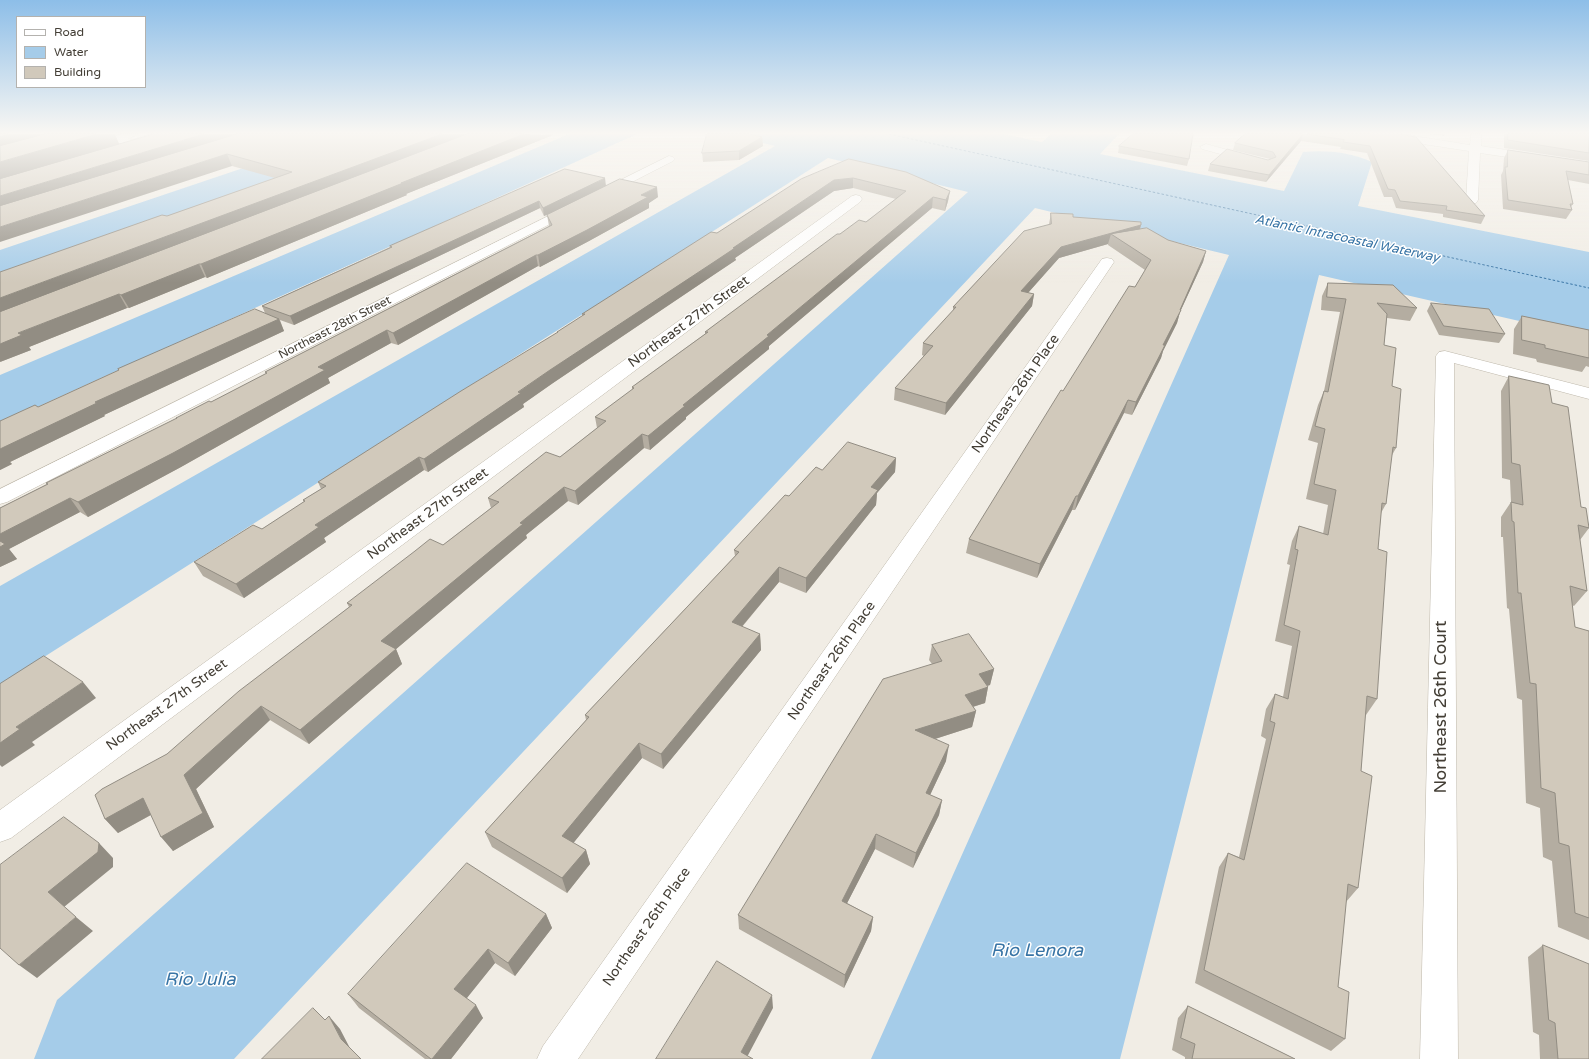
<!DOCTYPE html>
<html>
<head>
<meta charset="utf-8">
<style>
  body { margin:0 }
  #map { position:relative; width:1589px; height:1059px; overflow:hidden; background:#f1ede5; font-family:"Varela Round",sans-serif }
  canvas { display:block }
  .legend { position:absolute; left:16px; top:16px; width:130px; height:72px; box-sizing:border-box; background:#fff; border:1px solid #b4b2ae; margin:0; padding:5px 7px; list-style:none; font-size:12px; color:#433e35 }
  .legend li { display:flex; align-items:center; gap:8px; height:20px }
  .legend b { width:20px; border:1px solid #b4b2ae }
</style>
</head>
<body>
<div id="map">
<canvas width="1589" height="1059"></canvas>
<ul class="legend">
<li><b style="height:5px;background:#fff"></b>Road</li>
<li><b style="height:11px;background:#a5cce9"></b>Water</li>
<li><b style="height:11px;background:#d1c9bb"></b>Building</li>
</ul>
</div>
<script>
const ctx = document.querySelector('canvas').getContext('2d');
ctx.lineJoin = 'round';
function fill(path, color) {
  ctx.fillStyle = color;
  ctx.fill(path, 'evenodd');
}
function strokePath(path, color, width, dash) {
  ctx.strokeStyle = color;
  ctx.lineWidth = width;
  ctx.lineCap = dash ? 'butt' : 'round';
  ctx.setLineDash(dash || []);
  ctx.stroke(path);
}
function write(font, color, halo, rows, align = 'center') {
  ctx.font = font + ' "Varela Round",sans-serif';
  ctx.lineWidth = 3;
  ctx.setLineDash([]);
  ctx.textBaseline = 'middle';
  ctx.strokeStyle = halo;
  ctx.fillStyle = color;
  for (const [text, x, y, turn = 0] of rows) {
    ctx.save();
    ctx.translate(x, y);
    ctx.rotate((+turn || 0) * Math.PI / 180);
    ctx.textAlign = isNaN(turn) ? turn : align;
    if (halo) ctx.strokeText(text, 0, 0);
    ctx.fillText(text, 0, 0);
    ctx.restore();
  }
}
fill(new Path2D(`
  M344,134H410L0,281V250Z
  M569,134H637L0,424V375Z
  M725,134H1003L1042,142L1051,134H1119L1100,154L1284,191L1303,152C1327,150 1350,152 1372,162L1358,206L1589,252V337L1319,275L1120,1059H871L1229,255L1035,208L234,1059H34L57,1000L968,192L828,158L0,685V586L775,146Z`), '#a5cce9');
strokePath(new Path2D(`
  M889,134L1589,288`), '#3874a5', 1, [2.5, 2]);
const minor = new Path2D(`
  M121,134H138L128,139L132,140L150,134H169L168,136L132,146L111,142L110,140L111,138Z
  M1372,134H1402L1470,145L1471,134H1481V146L1589,163V169L1480,153L1478,200L1476,203H1468L1466,200L1469,151L1377,137Z
  M1206,144L1257,158L1259,160L1257,162L1253,163L1202,149L1200,147Z
  M669,156L673,157L675,159L673,161L7,502L0,504V489Z
  M856,195L860,196L862,199L860,202L11,838L0,842V810L852,196Z
  M1107,258L1112,259L1114,262L578,1059H537L543,1046L1102,259Z
  M1445,351L1589,388V399L1454,363L1458,1059H1420L1436,356L1439,352Z`);
strokePath(minor, '#beb8ab', 1);
fill(minor, '#fff');
fill(new Path2D(`
  M1245,134H1399L1485,216L1481,224L1443,217V214L1396,208L1392,197H1384L1367,153L1340,149L1341,147L1301,141L1266,182L1208,171L1210,164L1268,160L1270,159L1233,150L1235,143Z
  M1430,134H1445L1444,136Z
  M1504,134H1589V161L1504,148Z
  M553,135L406,194L407,195L207,278L205,277L129,308H127L29,347L31,350L0,362L167,216L275,178L232,166L120,144Z
  M762,137L763,146L739,160L703,162L702,153Z
  M1119,146L1189,159L1187,166L1118,153Z
  M1508,150L1589,162V184L1568,180L1573,204L1571,207L1572,210L1566,219L1503,209L1501,175L1503,171L1504,158Z
  M849,159L950,191L948,201L945,211L932,208L769,346V349L686,417V419L650,450L644,448L578,505L568,501L526,535L527,538L396,649L402,664L309,744L270,720L196,789L214,827L173,851L151,815L118,833L105,819L167,754L349,607L347,603L443,545L491,508L488,498L560,457L597,428L595,417L632,390V387L705,334V332L840,234L866,222L896,199L853,188L834,191L735,258L736,260L715,274L553,383L523,404L524,407L428,472L424,470L324,538L326,542L244,598L203,576L194,562L262,529L304,502L303,500L321,489L318,482L557,333V332L583,316L582,314L717,233Z
  M565,169L606,185L658,197L649,203V208L589,241L540,267L538,266L398,345L391,343L328,378L330,383L181,467L88,517L80,512L9,549L17,559L0,567V508L47,484L46,483L176,419V418L211,402L266,374L265,372L549,226L547,215L544,216L540,208L294,325L280,320L284,331L104,415L105,416L10,462L12,464L0,470V421L38,407L119,370L118,369L265,313L262,306L390,247V246Z
  M1051,213L1073,217L1141,225L1140,229L1168,240L1206,251L1203,262L1180,312L1177,323L1163,351L1161,358L1132,415L1124,413L1075,510H1072L1037,578L966,553L969,539L1063,391L1135,287L1145,270L1108,245V244L1059,258L1028,293L1034,294L1032,306L945,415L894,400L895,388L924,356L922,355L923,343L953,311V307L1049,224Z
  M1328,283L1417,308L1410,321L1387,318L1384,345L1392,386L1396,448L1391,457L1386,504L1381,513L1378,549L1377,699L1366,715L1365,714L1361,771L1358,888L1346,902L1338,987L1345,1039L1331,1051L1195,983L1219,867L1228,853L1239,857L1266,739L1261,736L1266,709L1275,694L1283,697L1292,646L1275,641L1290,565L1287,564L1292,541L1299,526L1323,534L1328,505L1306,499L1318,443L1308,440L1318,405L1324,391L1340,312L1321,310L1322,296Z
  M1431,303L1505,334L1499,343L1439,335L1427,311Z
  M1522,316L1589,330V367L1586,366L1582,372L1537,362L1536,359L1513,354L1514,329Z
  M1509,376L1552,403L1581,507L1589,528L1580,540L1587,591L1574,606L1572,605L1575,627L1589,631V940L1558,927L1552,861L1543,857L1540,808L1526,803L1522,700L1517,698L1509,609L1507,608L1503,537H1501V517L1511,502L1510,480L1502,478L1501,391Z
  M896,458L895,472L877,493L876,505L806,593L779,582L742,627L760,634L761,650L663,769L642,758L573,843L586,850L590,864L567,893L492,847L485,832L586,720L585,715L735,556L734,550L789,496L822,470Z
  M932,645L994,669L990,685L987,686L988,687L985,703L973,707L976,711L972,727L935,739L946,761L930,795L942,800L939,815L913,868L875,849L847,903L873,917L871,931L844,988L739,929L738,915L932,664L929,660Z
  M546,914L552,928L515,976L495,963L466,998L483,1018L451,1059H425L359,1008L348,994Z
  M1543,945L1589,1059H1540L1539,1035L1533,1032L1528,957Z
  M1188,1006L1295,1059H1185V1057L1172,1050L1178,1018Z`), '#b4ada1');
fill(new Path2D(`
  M9,134H76L0,155V137Z
  M97,134H115L120,146L0,181V162Z
  M204,134H243L0,210V196Z
  M442,134H474L0,316V298Z
  M524,134L553,135L406,194L407,195L207,278L201,264L401,183Z
  M1303,134L1301,141L1266,182L1269,175Z
  M762,137L763,146L739,160V151Z
  M227,154L232,166L0,242V227Z
  M605,178L606,186L544,216L543,208Z
  M853,178V188L834,191L735,258L736,260L715,274L553,383L523,404L524,407L428,472L424,459L550,370L834,180Z
  M657,187L658,197L649,203V208L589,241L540,267L538,255L641,195Z
  M950,191L948,201L945,211L946,200Z
  M933,197L932,208L769,346V349L686,417V419L650,450L648,436L683,405Z
  M539,201L540,208L294,325L290,316Z
  M1141,225L1138,235L1111,234L1108,244L1059,258L1019,303L1021,291L1061,247Z
  M1206,251L1203,262L1180,312L1177,323L1163,351L1161,358L1132,415L1136,402L1163,345Z
  M536,255L538,266L398,345L393,333Z
  M199,264L205,277L129,308L121,295Z
  M119,294L127,308L29,347L31,350L0,362V344L18,333Z
  M1034,294L1032,306L945,415L946,403Z
  M279,319L284,331L104,415L105,416L10,462L12,464L0,470V449L95,402Z
  M387,330L391,343L328,378L330,383L181,467L88,517L78,502L318,367Z
  M1128,400L1124,413L1075,510L1078,496Z
  M642,434L644,448L578,505L575,491Z
  M419,457L424,470L324,538L326,542L244,598L236,584L315,525Z
  M896,458L895,472L877,493L876,505L806,593V578L871,487Z
  M564,487L568,501L526,535L527,538L388,656L381,641L520,523Z
  M1076,496L1072,510L1037,578L1040,564Z
  M70,498L80,512L9,549L17,559L0,567V534Z
  M779,567V582L733,637L732,622Z
  M760,634L761,650L663,769L661,754Z
  M396,649L402,664L309,744L300,730Z
  M994,669L990,685L976,689L979,674Z
  M83,682L96,698L32,742L35,745L2,767L0,765V743L16,727Z
  M988,687L985,703L962,710L965,695Z
  M261,706L270,720L196,789L214,827L173,851L161,837L184,775Z
  M976,711L972,727L913,746L915,730Z
  M639,743L642,758L567,851L562,836Z
  M949,745L946,761L924,808L926,793Z
  M143,798L156,812L118,833L105,819Z
  M942,800L939,815L913,868L916,853Z
  M876,834L875,849L841,915L842,901Z
  M99,843L113,858V867L64,907L48,892Z
  M586,850L590,864L567,893L562,878Z
  M546,914L552,928L515,976L508,963Z
  M76,917L93,931L37,978L19,965Z
  M873,917L871,931L844,988L845,975Z
  M488,949L495,963L463,1003L454,989Z
  M772,995L773,1008L746,1059L741,1052Z
  M476,1005L483,1018L451,1059H432Z
  M329,1016L340,1029L352,1052L341,1039Z`), '#928d83');
const building = new Path2D(`
  M0,134H9L0,137Z
  M45,134H97L0,162V146Z
  M154,134H204L0,196V179Z
  M237,134H442L0,298V272L162,215L167,216L292,172L227,154L0,227V206Z
  M467,134H524L401,183H403L201,264H199L121,295L119,294L18,333L22,335L0,344V312Z
  M707,134H749L762,137L739,151L702,153Z
  M1133,134H1193L1189,159L1119,146Z
  M1245,134H1303L1269,175L1210,164L1227,149L1268,160L1276,157L1273,152L1235,143Z
  M1307,134H1399L1416,137L1485,216L1446,210L1447,206L1400,201L1395,190L1388,189L1370,146L1343,142L1344,140Z
  M1508,134H1589V153L1508,140Z
  M1508,150L1589,162V175L1566,171L1573,204H1570L1572,210L1508,200L1505,167H1507Z
  M849,159L906,172L950,191L946,200L933,197L767,335L769,336L683,405L685,406L648,436L642,434L575,491L564,487L520,523L523,524L381,641L396,649L300,730L261,706L184,775L203,813L161,837L143,798L105,819L95,795L102,789L167,754L239,691L352,605L347,603L415,551L430,539L443,545L499,502L488,498L546,452L560,457L606,421L595,417L634,388L632,387L708,332H705L837,234H840L859,220L866,222L906,191L853,178L834,180L733,248H735L714,262L550,370L518,392L521,393L424,459L419,457L315,525L319,527L236,584L194,562L253,525L262,529L305,501L303,500L326,486L318,482L461,391L558,332H557L585,314H582L711,232L717,233L801,179Z
  M565,169L605,178L543,208L539,201L290,316L262,306L392,247L390,246Z
  M620,179L657,187L641,195L648,197L587,230L538,255H536L393,333L387,330L318,367L325,370L173,453L78,502L70,498L0,534V508L48,484L46,483L177,418H176L209,401L211,402L267,373L265,372L552,225L547,215Z
  M1051,213L1073,214V217L1141,222V225L1061,247L1021,291L1034,294L946,403L895,388L933,346L923,343L956,307H953L1024,231L1051,224Z
  M1147,228L1168,240L1206,251L1180,310H1181L1163,345H1165L1136,402L1128,400L1078,496H1076L1040,564L969,539L1061,390L1063,391L1129,286L1135,287L1151,260L1111,234Z
  M1328,283L1393,285L1417,308L1377,303L1387,314L1384,345L1396,348L1392,386L1401,389L1396,448L1393,447L1386,504L1382,503L1378,549L1387,552L1377,699L1367,696L1361,771L1372,776L1358,888L1348,884L1338,987L1349,992L1345,1039L1204,970L1228,853L1244,860L1275,723L1270,721L1275,694L1288,699L1300,631L1284,625L1298,550L1295,549L1299,526L1328,535L1336,490L1314,484L1325,429L1315,426L1324,391L1328,392L1346,299L1327,297Z
  M1431,303L1489,309L1505,334L1444,326Z
  M255,309L279,319L95,402L97,403L0,449V421L35,405L38,407L119,370L118,369Z
  M1522,316L1589,330V358L1545,348V345L1522,340Z
  M1509,376L1549,385L1552,403L1568,407L1581,507L1586,508L1589,528L1578,525L1587,591L1570,586L1575,627L1589,631V918L1575,913L1569,846L1559,843L1555,793L1541,788L1536,684L1530,683L1521,593H1518L1514,522L1512,521L1511,502L1523,505L1520,465L1512,463Z
  M848,442L896,458L871,487L878,490L806,578L779,567L732,622L760,634L661,754L639,743L562,836L586,850L562,878L485,832L589,717L585,715L739,552L734,550L785,495L789,496L816,467L822,470Z
  M0,541L5,544L0,547Z
  M969,634L994,669L979,674L988,687L965,695L976,711L915,730L949,745L926,793L942,800L916,853L876,834L842,901L873,917L845,975L738,915L883,679L942,661L932,645Z
  M44,656L83,682L16,727L20,729L0,743V684Z
  M64,817L99,843L98,852L48,892L76,917L19,965L0,948V865Z
  M467,863L546,914L508,963L488,949L454,989L476,1005L432,1059H431L348,994Z
  M1543,945L1589,964V1059H1558L1555,1023L1549,1020Z
  M717,961L772,995L741,1052L753,1059H656Z
  M1188,1006L1295,1059H1192L1195,1044L1181,1038Z
  M313,1008L325,1020L329,1016L341,1039L361,1059H262Z`);
fill(building, '#d1c9bb');
strokePath(building, '#928d83', 1);
const sky = ctx.createLinearGradient(0, 0, 0, 283);
sky.addColorStop(0, '#8dbee8');
sky.addColorStop(0.47, '#f9f7f3');
sky.addColorStop(1, '#f9f7f300');
ctx.fillStyle = sky;
ctx.fillRect(0, 0, 1589, 283);
write('12px', '#433e35', '#fff', [
  ["Northeast 28th Street",335,328,-27]
]);
write('italic 13px', '#3874a5', '#fff', [
  ["Atlantic Intracoastal Waterway",1347,239,12]
]);
write('14px', '#433e35', '#fff', [
  ["Northeast 27th Street",689,322,-36],
  ["Northeast 26th Place",1016,394,-55],
  ["Northeast 27th Street",428,514,-36],
  ["Northeast 26th Place",832,661,-55],
  ["Northeast 27th Street",167,705,-36],
  ["Northeast 26th Place",647,927,-55]
]);
write('17px', '#433e35', '#fff', [
  ["Northeast 26th Court",1442,707,-90]
]);
write('italic 18px', '#3874a5', '#fff', [
  ["Rio Lenora",1037,951],
  ["Rio Julia",200,980]
]);
</script>
</body>
</html>
